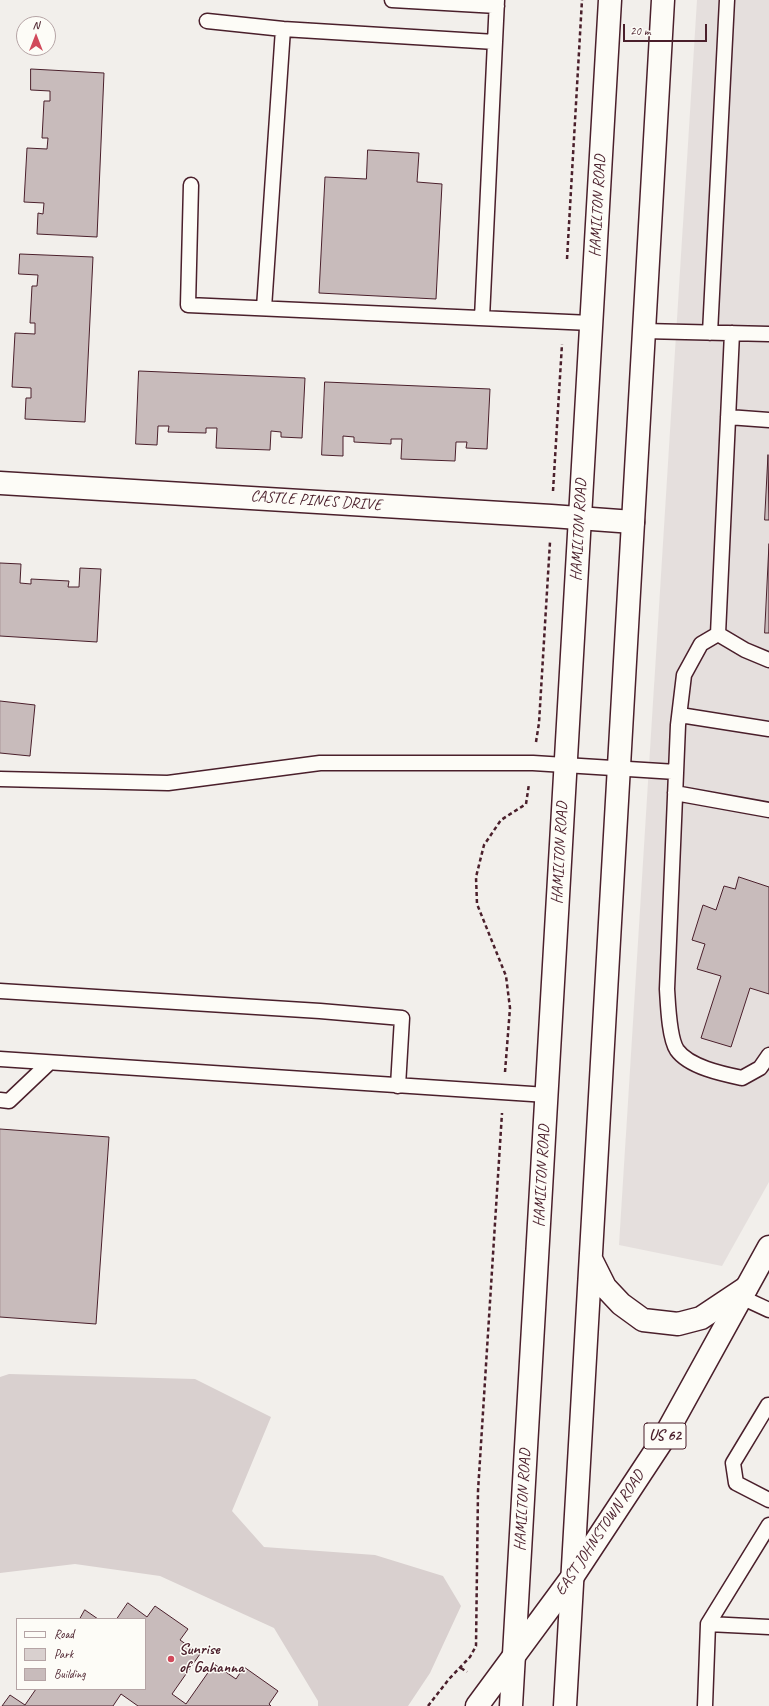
<!DOCTYPE html>
<html>
<head>
<meta charset="utf-8">
<style>
  body { margin:0 }
  #map { position:relative; width:769px; height:1706px; overflow:hidden; background:#f2efeb; font-family:Caveat,sans-serif }
  canvas { display:block }
  .legend { position:absolute; left:16px; top:1618px; width:130px; height:72px; box-sizing:border-box; background:#fdfcf7; border:1px solid #b5a4a5; margin:0; padding:5px 7px; list-style:none; font-size:12px; color:#4a1f2b }
  .legend li { display:flex; align-items:center; gap:8px; height:20px }
  .legend b { width:20px; border:1px solid #b5a4a5 }
  .north { position:absolute; left:16px; top:16px; width:40px; height:40px; box-sizing:border-box; background:#fdfcf7; border:1px solid #b5a4a5; border-radius:50%; rotate:0deg; font-size:11px; font-weight:700; line-height:16px; text-align:center; color:#4a1f2b }
  .north::after { content:''; display:block; margin:auto; width:14px; height:18px; background:#d1495b; clip-path:polygon(50% 0,100% 100%,50% 72%,0 100%) }
  .scale { position:absolute; left:623px; top:24px; width:84px; height:18px; box-sizing:border-box; border:2px solid #4a1f2b; border-top:0; padding-left:5px; font-size:12px; line-height:14px; white-space:nowrap; color:#4a1f2b; -webkit-text-stroke:3px #fdfcf7; paint-order:stroke }
</style>
</head>
<body>
<div id="map">
<canvas width="769" height="1706"></canvas>
<ul class="legend">
<li><b style="height:5px;background:#fdfcf7"></b>Road</li>
<li><b style="height:11px;background:#d9d0cf"></b>Park</li>
<li><b style="height:11px;background:#c8bbbb"></b>Building</li>
</ul>
<div class="north">N</div>
<div class="scale">20 m</div>
</div>
<script>
const ctx = document.querySelector('canvas').getContext('2d');
ctx.lineJoin = 'round';
function fill(path, color) {
  ctx.fillStyle = color;
  ctx.fill(path, 'evenodd');
}
function strokePath(path, color, width, dash) {
  ctx.strokeStyle = color;
  ctx.lineWidth = width;
  ctx.lineCap = dash ? 'butt' : 'round';
  ctx.setLineDash(dash || []);
  ctx.stroke(path);
}
function write(font, color, halo, rows, align = 'center') {
  ctx.font = font + ' Caveat,sans-serif';
  ctx.lineWidth = 3;
  ctx.setLineDash([]);
  ctx.textBaseline = 'middle';
  ctx.strokeStyle = halo;
  ctx.fillStyle = color;
  for (const [text, x, y, turn = 0] of rows) {
    ctx.save();
    ctx.translate(x, y);
    ctx.rotate((+turn || 0) * Math.PI / 180);
    ctx.textAlign = isNaN(turn) ? turn : align;
    if (halo) ctx.strokeText(text, 0, 0);
    ctx.fillText(text, 0, 0);
    ctx.restore();
  }
}
fill(new Path2D(`
  M697,0H769V1182L722,1266L619,1245Z`), '#e5dfdd');
fill(new Path2D(`
  M9,1374L195,1379L271,1417L232,1511L264,1547L375,1555L443,1576L461,1606L430,1673L408,1706H318V1701L274,1628L160,1576L75,1564L0,1573V1377Z`), '#d9d0cf');
const building = new Path2D(`
  M31,69L104,73L97,237L37,234L38,213L43,214L44,203L24,202L27,148L47,149L48,138H42L44,101H50V91L31,90Z
  M368,150L419,153L417,182L442,184L436,299L319,293L325,177L366,179Z
  M20,254L93,257L85,422L25,419L26,398H31V388L12,387L15,333L35,334V323H30L32,286H37L38,275L19,274Z
  M139,371L305,378L302,438L281,437V432L271,431L270,450L216,448L217,428H206V433L168,432L169,426H158L157,445L136,444Z
  M325,382L490,389L487,449L466,448L467,442H456L455,461L401,459L402,439H391V444L354,442V437L343,436V456L322,455Z
  M768,455L769,520H765Z
  M769,544V633H765Z
  M0,563L21,564L20,583L31,584V579L69,581L68,587H79L80,568L101,569L97,642L0,636Z
  M0,701L35,705L30,756L0,753Z
  M739,877L769,887V994L750,988L731,1047L701,1038L721,976L697,969L705,944L692,940L703,905L716,910L724,886L735,889Z
  M0,1129L109,1137L96,1324L0,1317Z
  M128,1603L147,1617L155,1606L188,1629L180,1640L200,1654L172,1694L186,1704L214,1664L236,1679L244,1667L278,1691L269,1704L271,1706H138L121,1694L113,1706H2L10,1695L25,1705L36,1689H145V1619H117Z
  M85,1610L98,1619H80Z`);
fill(building, '#c8bbbb');
strokePath(building, '#4a1f2b', 1);
const lane = new Path2D(`
  M392,0L497,6
  M207,21L283,29
  M495,42L497,0
  M191,185L188,305L591,323
  M264,308L283,29L495,42L482,318
  M644,331L769,334
  M710,333L727,0
  M732,333L718,634L701,644L684,675L678,725L667,989C668,1004 669,1038 677,1050C689,1067 723,1074 742,1078L760,1068L769,1055
  M728,417L769,420
  M718,634L745,650L769,660
  M680,715L769,729
  M0,779L168,783L320,763H533L676,772
  M675,793L769,810
  M0,991L320,1011L402,1018L398,1086
  M0,1059L547,1095
  M0,1100L9,1101L49,1063
  M741,1297L769,1310
  M769,1406L768,1405L733,1463L736,1483L769,1500
  M708,1624L769,1525
  M705,1706L708,1624L769,1627`);
const street = new Path2D(`
  M0,483L551,516L633,522`);
const primary = new Path2D(`
  M591,1259L605,1287L621,1304L643,1320L678,1324L701,1318L746,1288
  M511,1706L610,0
  M565,1706L663,0`);
const highway = new Path2D(`
  M477,1706L573,1576L662,1441L769,1247`);
strokePath(lane, '#4a1f2b', 17);
strokePath(street, '#4a1f2b', 25);
strokePath(primary, '#4a1f2b', 25);
strokePath(highway, '#4a1f2b', 25);
strokePath(new Path2D(`
  M567,259L582,0
  M553,491L562,344
  M536,742L539,723L550,542
  M505,1072L510,1008L506,976L477,904L476,877L484,845L501,820L526,804L529,784
  M461,1668L467,1672
  M428,1706L449,1679L470,1657L476,1646L478,1491L502,1113`), '#4a1f2b', 2.5, [4, 3]);
strokePath(lane, '#fdfcf7', 14);
strokePath(street, '#fdfcf7', 22);
strokePath(primary, '#fdfcf7', 22);
strokePath(highway, '#fdfcf7', 22);
for (const [x, y, r, color] of [
  [171,1659,4,"#d1495b"]
]) {
  const dot = new Path2D();
  dot.arc(x, y, r, 0, 2 * Math.PI);
  ctx.fillStyle = color;
  ctx.fill(dot);
  strokePath(dot, '#fdfcf7', 1.5);
}
for (const [x, y, w] of [
  [665,1436,42]
]) {
  const box = new Path2D();
  box.roundRect(x - w / 2, y - 13, w, 26, 3);
  ctx.fillStyle = '#fdfcf7';
  ctx.fill(box);
  strokePath(box, '#4a1f2b', 1);
}
write('bold 15px', '#4a1f2b', null, [
  ["US 62",665,1436]
]);
write('16px', '#4a1f2b', '#fdfcf7', [
  ["HAMILTON ROAD",598,206,-87],
  ["CASTLE PINES DRIVE",316,501,4],
  ["HAMILTON ROAD",579,530,-87],
  ["HAMILTON ROAD",560,853,-87],
  ["HAMILTON ROAD",542,1176,-87],
  ["HAMILTON ROAD",523,1500,-87],
  ["EAST JOHNSTOWN ROAD",600,1533,-56]
]);
write('bold 16px', '#4a1f2b', '#fdfcf7', [
  ["Sunrise",179,1650],
  ["of Gahanna",179,1668]
], 'left');
</script>
</body>
</html>
